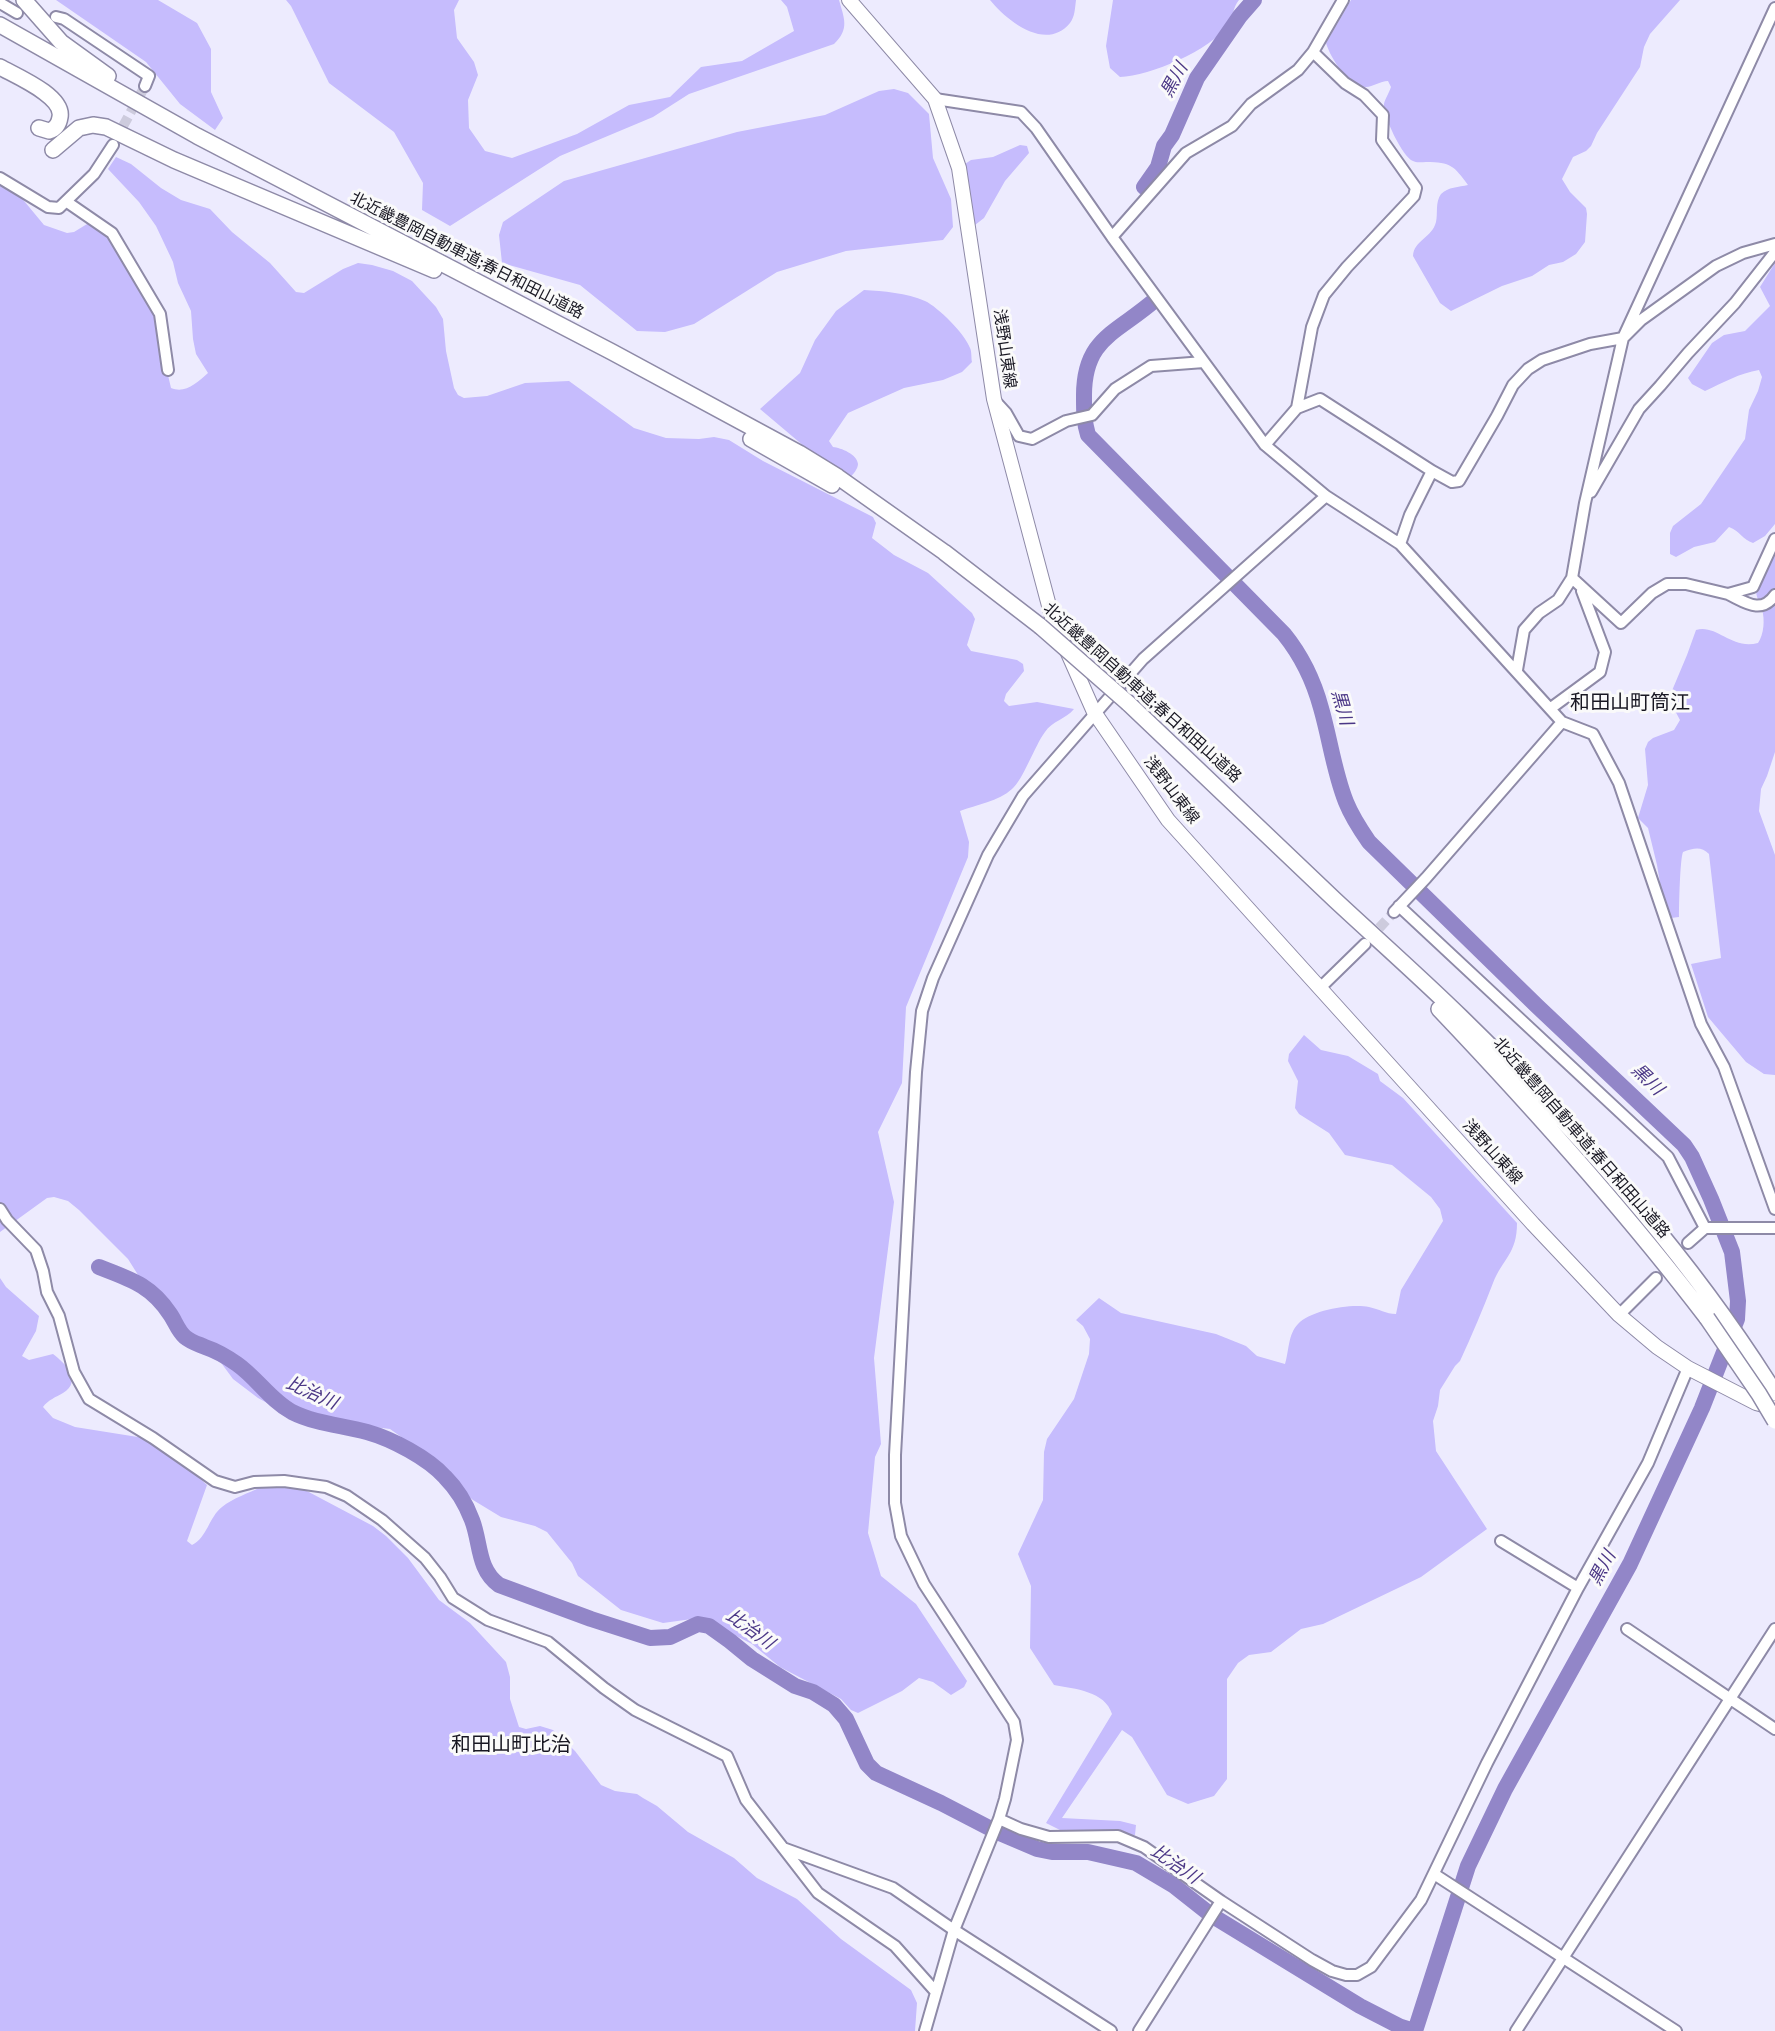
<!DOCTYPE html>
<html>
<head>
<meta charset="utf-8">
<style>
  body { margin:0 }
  canvas { display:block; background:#edebfe }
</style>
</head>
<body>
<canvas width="1775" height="2031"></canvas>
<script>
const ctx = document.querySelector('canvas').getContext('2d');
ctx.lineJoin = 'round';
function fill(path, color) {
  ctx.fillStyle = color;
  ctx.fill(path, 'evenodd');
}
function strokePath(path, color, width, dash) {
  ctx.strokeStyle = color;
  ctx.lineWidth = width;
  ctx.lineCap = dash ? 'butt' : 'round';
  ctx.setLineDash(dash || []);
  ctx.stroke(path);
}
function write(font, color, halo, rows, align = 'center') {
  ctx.font = font + ' Overpass,"Noto Sans JP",sans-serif';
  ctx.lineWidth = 6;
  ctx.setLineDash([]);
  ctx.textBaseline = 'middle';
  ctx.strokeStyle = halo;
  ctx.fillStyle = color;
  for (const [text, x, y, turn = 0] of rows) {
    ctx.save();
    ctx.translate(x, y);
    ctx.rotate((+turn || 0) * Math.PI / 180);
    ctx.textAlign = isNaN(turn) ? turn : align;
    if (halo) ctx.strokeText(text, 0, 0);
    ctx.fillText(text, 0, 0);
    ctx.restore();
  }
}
fill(new Path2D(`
  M56,0H158L197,23L211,49V92L223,118L215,130L180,104L146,62Z
  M286,0H459L454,10L457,38L474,62L478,75L468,100L469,128L485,151L512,158L577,134L629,105L670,97L701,67L742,61L794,31L787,7L781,0H839C844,18 850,29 834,44L689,94L653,117L560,156L450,226L422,210L423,183L394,132L329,83L291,6Z
  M990,0H1076C1075,7 1075,17 1070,23C1046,52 1007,21 990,0Z
  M1113,0H1239C1233,7 1233,17 1228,25C1211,50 1150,76 1120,77L1110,68L1106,46Z
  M1351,0H1680L1650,34L1644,47L1640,67L1597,133L1591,146L1586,151L1573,157L1562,179L1570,192L1586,208L1587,214L1585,242L1576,254L1563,262L1549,265L1532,276L1502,286L1451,311L1440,303L1413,256C1414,240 1432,238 1436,222C1438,214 1435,202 1441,194C1448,187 1459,187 1468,185C1454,166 1451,162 1426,162C1422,162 1416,163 1413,161C1403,158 1382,114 1384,104C1385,99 1389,93 1391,87L1388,81C1380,81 1373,87 1366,87C1349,88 1330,57 1326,43Z
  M894,89L908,93L929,114L933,158L951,199L953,227L943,240L846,251L777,272L694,324L665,332L637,331L580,285L502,263L499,235L503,222L564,181L737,132L825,115L879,91Z
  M1020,145L1027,146L1029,153L1005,181L984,218L975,225L965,164L971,160L993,157Z
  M116,157L131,164L161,188L181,200L210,209L232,232L270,263L296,292L304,293L343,269L358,263L372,265L393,271L412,281L436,307L443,319L446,351L454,388L458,395L464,398L487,396L525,383L569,381L634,428L666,438L699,439L714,437L729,440L763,461L873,517L876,523L872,538L894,555L928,573L972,613L975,619L967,645L971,651L1017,660L1023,664L1024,671L1006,694L1004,701L1009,706L1037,702L1074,709C1066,719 1052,721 1045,732C1035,745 1023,780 1012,789C999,801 976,805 960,811L969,842L968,857L906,1007L902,1083L878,1132L894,1202L874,1358L881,1444L875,1457L868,1533L881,1576L916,1604L967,1681L964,1687L951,1695L933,1682L919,1678L902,1691L858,1713L851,1710L841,1699L780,1667L752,1644L713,1624L692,1619L663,1623L621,1610L578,1576L572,1563L547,1532L535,1526L501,1517L473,1500L456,1486L454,1479L445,1468L390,1429L319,1420L278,1409L258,1398L233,1379L219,1360L194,1345L177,1331L155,1302L128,1259L79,1210L68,1201L54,1197L47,1198L0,1232V185L20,196L44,225L67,233L74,232L92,221L105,225L149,294L171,388C185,394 197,383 208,373L196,354L193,339L191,311L178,283L173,262L156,226L139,202L108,169Z
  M1775,263V524L1765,536L1753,543C1743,540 1740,531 1729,527L1715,542L1694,547L1676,557L1670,554V533L1673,526L1701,504L1745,439L1749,410L1758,391L1762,377L1759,370C1740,373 1722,383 1705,391L1692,384L1688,378L1712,343L1724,335L1745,331L1770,306L1760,287Z
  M864,290C883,291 907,293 925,301C938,307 965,334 970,348C972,352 971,358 972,362L962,372L943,380L904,388L848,413L829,441L833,447C841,448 857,454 858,464C858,469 853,474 850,478L831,469L760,409L800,373L815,340L836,311Z
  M1775,545V752L1767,776L1761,789L1759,811L1775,855V1075L1764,1074L1746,1062L1708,1017L1691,964L1721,958L1709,854C1701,846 1694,848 1683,852C1680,859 1679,905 1679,917L1671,918L1665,913L1657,865L1648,828L1638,818L1648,785L1645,749L1648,742L1653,738L1674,730L1680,720L1673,707L1671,693L1687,655L1696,630C1717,624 1731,650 1758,643C1764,634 1765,620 1762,609C1760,602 1756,598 1756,590Z
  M1304,1035L1321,1050L1348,1056L1378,1074L1380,1081L1403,1098L1517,1223C1517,1254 1503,1258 1493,1283C1483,1309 1472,1335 1460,1361L1455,1366L1440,1390L1438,1406L1433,1421L1436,1451L1487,1529L1421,1577L1323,1624L1301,1629L1271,1652L1249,1655L1238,1663L1227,1679V1779L1214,1796L1188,1804L1167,1795L1132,1737L1122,1730L1062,1818L1120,1821L1136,1825L1135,1835L1064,1832L1046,1823L1112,1714C1105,1691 1075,1689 1054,1685L1030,1648L1031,1586L1018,1554L1043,1500L1044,1452L1047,1439L1074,1399L1089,1354L1090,1339L1083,1326L1076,1320L1099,1298L1121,1313L1216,1334L1246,1346L1257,1356L1285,1364C1289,1351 1288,1334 1298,1324C1310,1310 1352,1303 1369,1307C1379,1309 1386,1314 1396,1314L1401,1290L1443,1221L1440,1209L1431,1197L1392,1165L1345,1155L1329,1133L1299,1114L1295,1108L1298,1081L1288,1061L1289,1054Z
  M0,1278L6,1287L39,1316L36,1331L22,1356L29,1360L53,1354C65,1363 83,1381 63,1393C56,1397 48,1400 43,1407L53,1418L75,1427L144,1438L159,1442L207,1485L187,1541L192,1545C207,1538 209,1517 222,1507C233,1498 249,1493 261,1487L268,1486L305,1490L373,1526L386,1536L408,1558L439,1600L470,1623L506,1662L510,1677V1699L519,1727L526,1729L540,1726L553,1730L575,1751L601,1785L615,1791L637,1794L643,1798L657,1806L688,1832L734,1858L757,1878L797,1899L841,1939L911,1990L917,2003L915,2031H0Z`), '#c6bcfd');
strokePath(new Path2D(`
  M1144,187L1158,167L1164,146L1172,135L1197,78L1240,16L1254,0
  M1156,299C1118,333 1083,337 1084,398C1084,411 1084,422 1088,435L1284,634C1301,655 1314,682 1321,708C1330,739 1334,772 1346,802C1352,817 1360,829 1369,842L1537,1006L1684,1145L1692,1157L1711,1199L1732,1252L1738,1301L1737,1319L1702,1408L1630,1564L1505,1789L1468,1866L1415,2031
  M99,1267C130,1279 151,1285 170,1314C175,1321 178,1331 185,1337C191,1342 198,1344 205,1347C217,1351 227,1357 237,1364C257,1378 270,1400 292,1412C316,1424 342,1425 367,1432C392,1439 428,1458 445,1477C457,1489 466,1504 472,1520C481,1543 477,1569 499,1585L591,1619L650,1638L670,1637L698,1624L709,1626L730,1641L752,1659L795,1686L813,1692L834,1705L846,1719L867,1764L876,1773L941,1803L997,1832L1037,1849L1052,1852H1088L1136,1863L1173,1885L1211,1915L1360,2006L1401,2027L1414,2031`), '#9286c8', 16);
strokePath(new Path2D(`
  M116,139L145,86
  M1369,939L1394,912`), '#cdcbdd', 10, [10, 5]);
const minor = new Path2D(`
  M0,3L17,13
  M56,17L64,19L149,76L145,86
  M935,99L1021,112L1036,128L1112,237L1265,445L1326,496L1400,544L1562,722L1593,734L1619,783L1701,1024L1724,1067L1775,1209
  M0,178L48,207L59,208L94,174L113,145
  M67,202L112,233L160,314L168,370
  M1112,237L1186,153L1232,126L1251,104L1298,70L1313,52L1343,0
  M995,401L1006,413L1019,436L1032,439L1066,421L1092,415L1115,389L1151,366L1204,362
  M1297,408L1312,327L1324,295L1347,267L1414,196L1416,188L1382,140L1383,115L1364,95L1345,83L1313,52
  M1265,445L1297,408L1320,399L1432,471L1452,482L1459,481L1497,416L1513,385L1528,369L1542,360L1590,344L1623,338L1641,320L1716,266L1743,253L1775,244
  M1591,492L1639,409L1660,386L1688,353L1735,303L1775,252
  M1400,544L1410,515L1432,471
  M1572,578L1621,623L1652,593L1667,584H1686L1728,594L1753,587L1775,539
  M1728,594C1745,602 1761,615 1775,595
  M1517,670L1524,630L1539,613L1558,600L1572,578L1585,503L1623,338L1775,8
  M1551,708L1600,672L1605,652L1582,591
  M1399,906L1668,1157L1705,1228
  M1394,912L1426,878L1562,722
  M1321,987L1365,944
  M0,1209L7,1220L36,1250L43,1271L47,1292L59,1316L74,1372L89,1399L153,1438L215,1481L235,1487L254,1482L284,1481L326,1487L347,1496L382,1520L425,1558L440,1577L453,1598L488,1620L548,1642L604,1688L635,1710L727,1756L746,1800L818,1893L895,1946L936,1992
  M1688,1243L1705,1228H1775
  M1619,1315L1656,1278
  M1501,1541L1578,1588
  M1627,1629L1775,1729
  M999,1819L1021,1829L1049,1837L1118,1836L1144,1847L1221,1901L1312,1960L1332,1971L1346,1975H1357L1371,1967L1421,1900L1487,1763L1578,1588L1648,1463L1688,1368
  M783,1848L893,1888L954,1930L1111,2031
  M1434,1874L1676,2031
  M925,2031L954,1930L999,1819L1005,1799L1017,1740L1014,1722L924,1584L901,1536L895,1503V1455L916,1072L922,1011L933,978L988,855L1023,796L1143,659L1326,496
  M1139,2031L1221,1901
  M1516,2031L1775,1629`);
const major = new Path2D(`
  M849,0L935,99L959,168L994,399L1052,617L1094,712L1168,820L1533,1224L1619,1315L1657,1347L1688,1368L1756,1403L1771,1407`);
const highway = new Path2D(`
  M24,0L61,42L108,76
  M0,25L197,136L612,352L799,453L838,477L944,552L1040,626
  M0,67C16,76 64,96 60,117C59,124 56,129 49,131L39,128
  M53,150L79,128L93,125L106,127L174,160L434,270
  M751,439L832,485
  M1128,703C1197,768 1266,834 1335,900C1377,939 1420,977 1461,1017C1577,1130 1689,1255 1775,1393
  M1439,1009C1533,1108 1624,1209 1707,1318`);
strokePath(minor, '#8e8aa7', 14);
strokePath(major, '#8e8aa7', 16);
strokePath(highway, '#8e8aa7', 18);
strokePath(minor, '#fff', 10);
strokePath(major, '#fff', 14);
strokePath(highway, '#fff', 15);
const highwayBridge = new Path2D(`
  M1040,626L1128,703
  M1707,1318L1759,1394L1775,1421`);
strokePath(highwayBridge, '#8e8aa7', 18, []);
strokePath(highwayBridge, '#fff', 15);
write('16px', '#181722', '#fafafa', [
  ["北近畿豊岡自動車道;春日和田山道路",466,257,27],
  ["浅野山東線",1003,349,82],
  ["北近畿豊岡自動車道;春日和田山道路",1141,694,42],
  ["浅野山東線",1170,791,53],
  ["北近畿豊岡自動車道;春日和田山道路",1580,1139,49],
  ["浅野山東線",1491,1153,48]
]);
write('italic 18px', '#4b3786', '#fafafa', [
  ["黒川",1176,81,-61],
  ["黒川",1340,708,74],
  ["黒川",1646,1081,44],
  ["比治川",311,1395,24],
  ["黒川",1604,1569,-62],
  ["比治川",749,1631,36],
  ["比治川",1174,1866,34]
]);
write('20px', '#181722', '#fafafa', [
  ["和田山町筒江",1630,705],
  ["和田山町比治",511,1747]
]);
</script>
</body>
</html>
